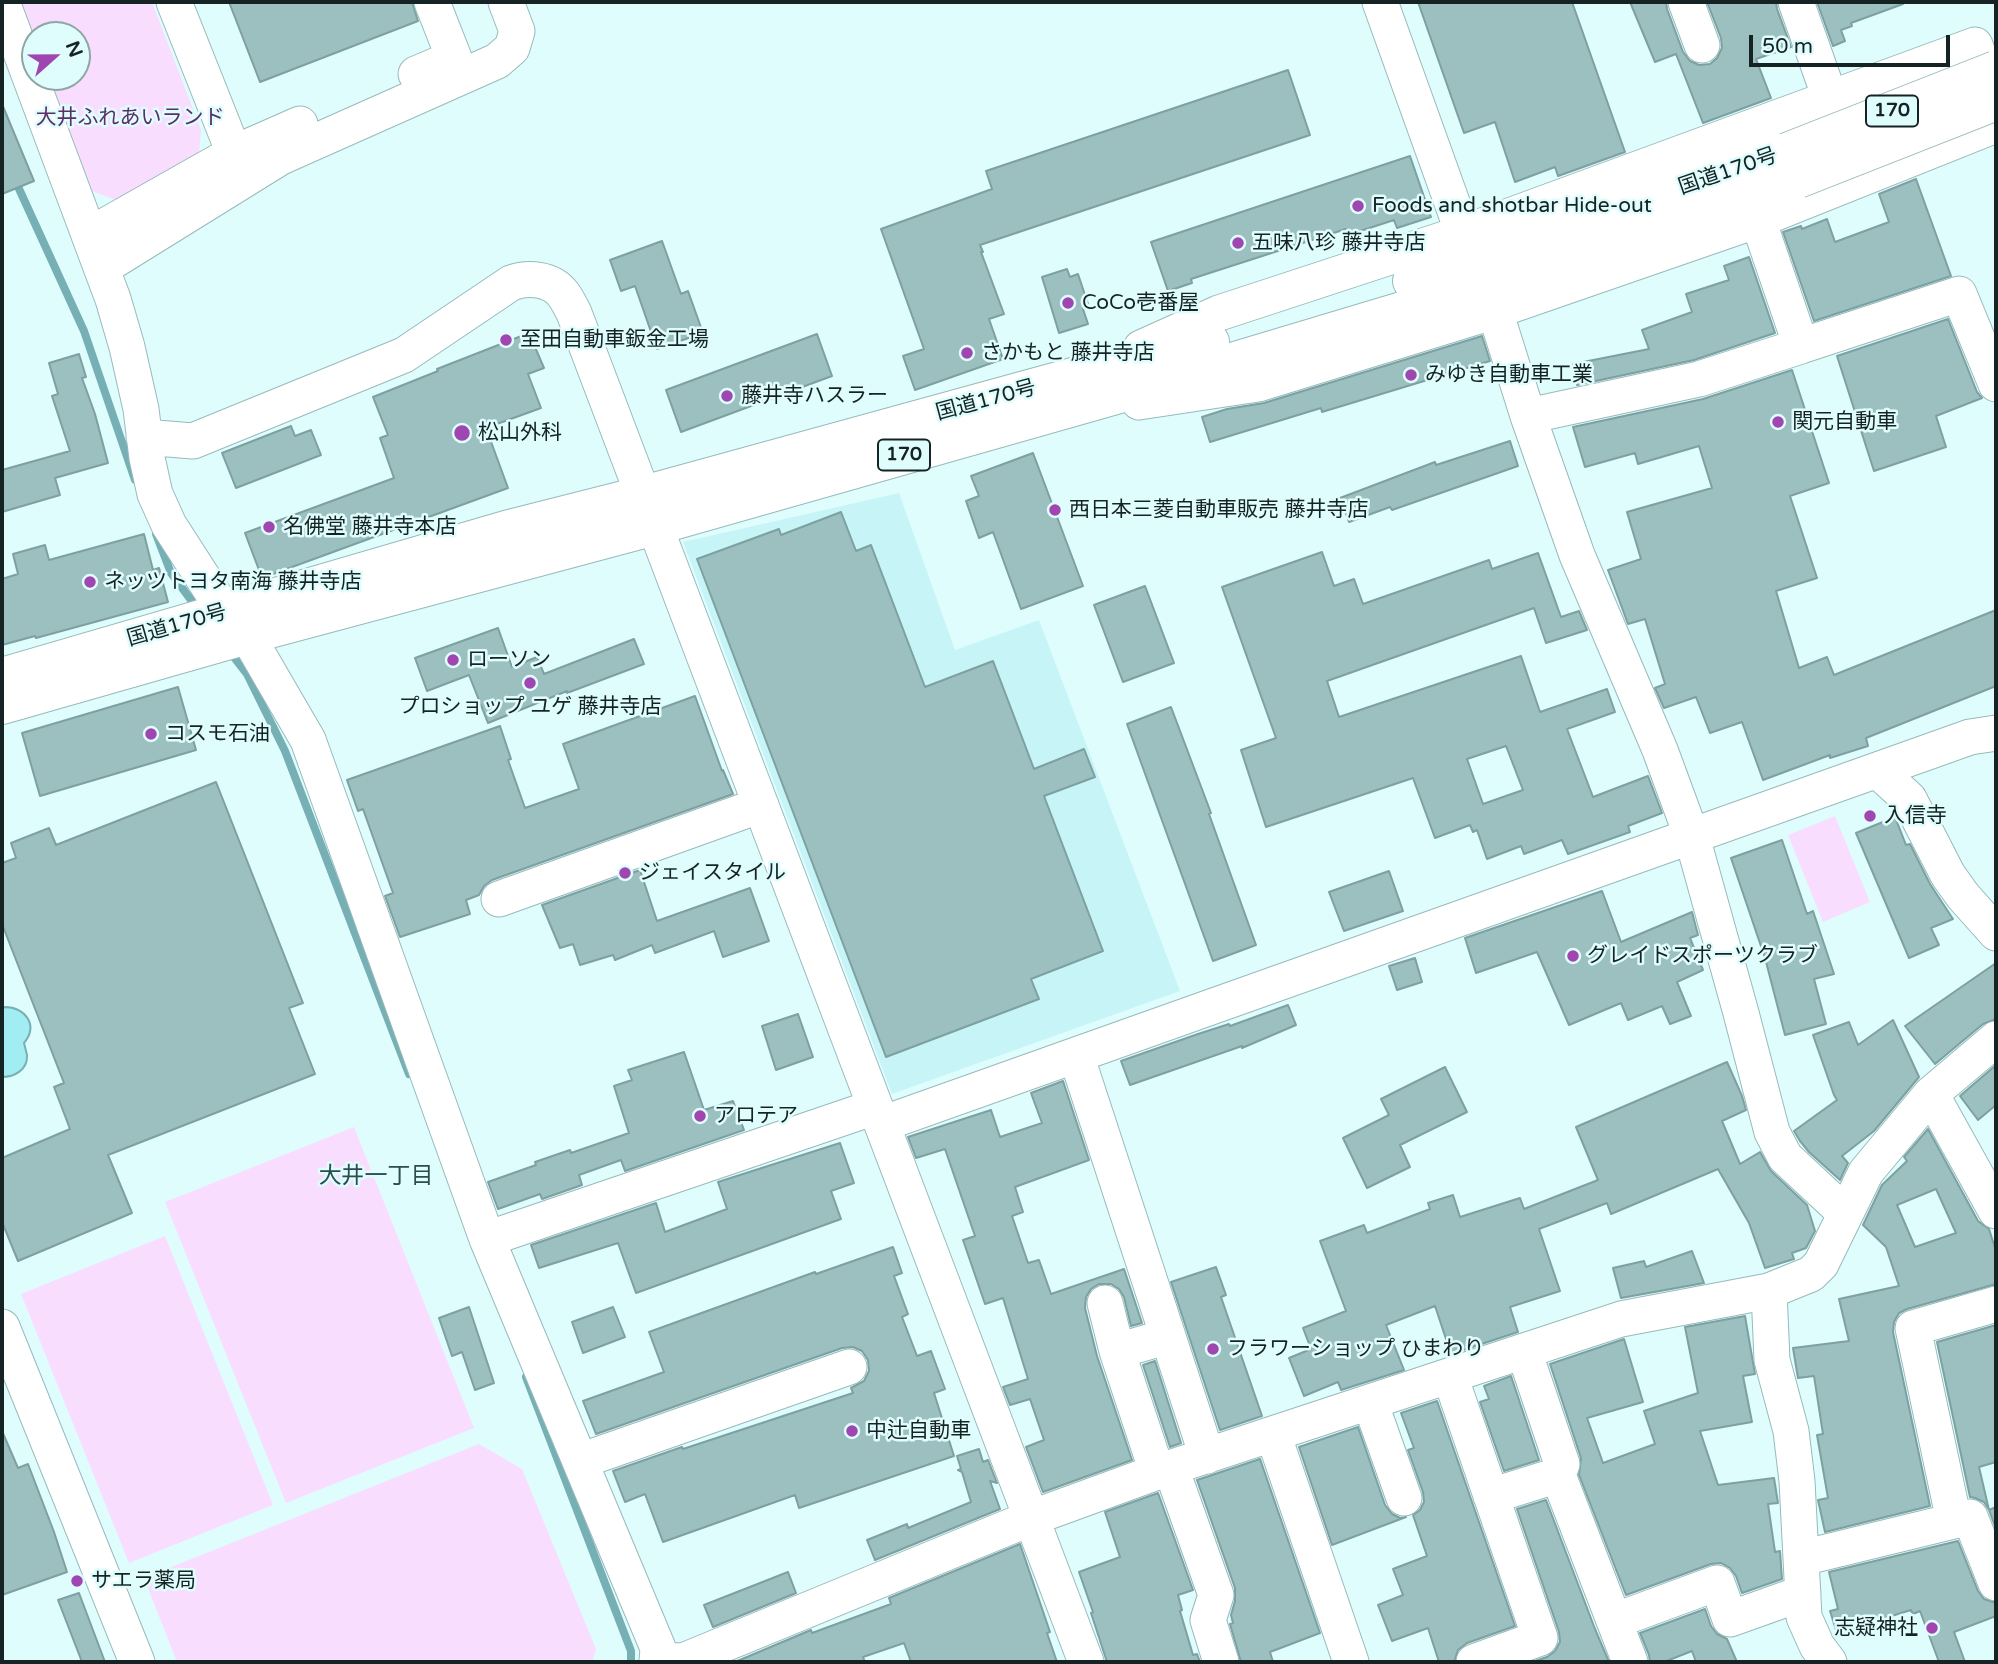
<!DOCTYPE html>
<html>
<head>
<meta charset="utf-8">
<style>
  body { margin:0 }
  #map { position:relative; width:1998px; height:1664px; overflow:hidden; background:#e0fdfe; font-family:"Varela Round",sans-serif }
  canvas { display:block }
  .frame { position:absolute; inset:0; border:4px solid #162324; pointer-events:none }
  .north { position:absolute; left:21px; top:21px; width:70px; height:70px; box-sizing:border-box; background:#e0fdfe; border:2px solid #8fa6a7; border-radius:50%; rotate:69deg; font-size:19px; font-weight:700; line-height:28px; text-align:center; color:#162324 }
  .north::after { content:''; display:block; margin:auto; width:24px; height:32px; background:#9f46b1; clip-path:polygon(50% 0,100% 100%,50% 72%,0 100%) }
  .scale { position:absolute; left:1749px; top:35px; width:201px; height:32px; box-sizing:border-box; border:4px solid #162324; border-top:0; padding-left:9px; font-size:21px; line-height:24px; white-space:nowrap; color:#162324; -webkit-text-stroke:5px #e0fdfe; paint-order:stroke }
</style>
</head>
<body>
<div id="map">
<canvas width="1998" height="1664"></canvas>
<div class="frame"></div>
<div class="north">N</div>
<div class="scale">50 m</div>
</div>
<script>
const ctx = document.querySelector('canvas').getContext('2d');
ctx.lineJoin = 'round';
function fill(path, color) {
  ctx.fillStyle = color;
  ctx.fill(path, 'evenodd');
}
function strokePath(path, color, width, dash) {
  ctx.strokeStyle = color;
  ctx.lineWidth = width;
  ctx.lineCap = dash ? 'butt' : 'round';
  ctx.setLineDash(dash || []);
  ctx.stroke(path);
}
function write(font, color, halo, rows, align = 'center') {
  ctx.font = font + ' "Varela Round","Noto Sans JP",sans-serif';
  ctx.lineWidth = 5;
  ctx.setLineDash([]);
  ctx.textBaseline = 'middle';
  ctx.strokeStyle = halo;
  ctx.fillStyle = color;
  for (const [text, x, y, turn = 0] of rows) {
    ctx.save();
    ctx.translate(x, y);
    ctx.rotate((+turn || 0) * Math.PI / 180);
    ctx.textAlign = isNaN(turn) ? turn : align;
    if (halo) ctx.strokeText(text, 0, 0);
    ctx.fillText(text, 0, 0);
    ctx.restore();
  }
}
fill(new Path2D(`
  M899,493L955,650L1039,620L1180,991L892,1094L683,542Z`), '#c7f5f7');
fill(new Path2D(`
  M21,2H152L201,130L199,156L121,202L92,191L49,77H77V35H35V40Z
  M1835,816L1870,902L1823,922L1788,835Z
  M354,1127L474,1428L286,1503L165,1202Z
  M165,1236L273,1505L129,1563L21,1294Z
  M479,1444L522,1469L596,1649L592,1662H177L144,1578Z`), '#f9ddff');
const water = new Path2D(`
  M5,1007C25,1007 39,1025 24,1043C25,1047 26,1051 27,1055C28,1070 14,1077 2,1077V1009Z`);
fill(water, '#a1edf1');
strokePath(water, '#77b0b4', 2);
strokePath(new Path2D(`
  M15,180L84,331L135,480
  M156,534L171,573L197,608
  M230,652L247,674L285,751L409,1074
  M526,1377L631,1651V1662`), '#77b0b4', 8);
const building = new Path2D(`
  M229,2H412L418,21L260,82Z
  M1418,2H1572L1625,152L1558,176L1555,167L1515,182L1495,122L1464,133Z
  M1630,2H1666L1667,9L1683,52L1690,61L1699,65L1710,64L1717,58L1722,48L1721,38L1707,2H1776L1777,9L1791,47L1756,59L1771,98L1703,123L1676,54L1655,62Z
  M1817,2H1902L1903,4L1851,23L1852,26L1841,30L1845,41L1833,46Z
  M1288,70L1310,135L980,245L983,252H981L1004,314L989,319L1003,359L915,390L903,356L924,349L881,229L992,189L986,171Z
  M2,104L34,181L2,194Z
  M1410,156L1431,217L1397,228L1394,220L1348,235L1346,229L1191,279L1192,283L1168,291L1151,242Z
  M1916,179L1951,276L1814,321L1783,232L1801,226L1802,229L1827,219L1835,242L1889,222L1879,194Z
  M662,241L681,294L688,291L703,333L657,349L635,286L621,291L610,260Z
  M1749,257L1775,333L1694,360L1577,385L1573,364L1649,349L1642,330L1692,312L1686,294L1729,280L1724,266Z
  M1067,269L1070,277L1078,274L1089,307L1083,309L1088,324L1059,333L1042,277Z
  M1948,319L1977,392L1982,398L1936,416L1946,447L1874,471L1837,356Z
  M529,333L544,368L528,374L541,408L486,428L508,488L262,578L245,533L394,478L380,438L388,435L373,397L438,371L437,369Z
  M817,334L832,376L681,432L666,390Z
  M1482,336L1490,361L1322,412L1321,408L1210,442L1202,417L1227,409L1264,403Z
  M79,354L86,377L82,378L95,414L108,463L55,478L60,495L2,512V470L70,451L52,396L58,394L49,363Z
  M1792,370L1829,483L1790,496L1817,578L1776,591L1799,668L1827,657L1834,675L1996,610V686L1866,738L1868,746L1830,758V755L1763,780L1742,722L1710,733L1696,697L1664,708L1655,688L1665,684L1645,619L1628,624L1608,570L1641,559L1627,512L1712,488L1699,446L1638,464L1635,453L1585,467L1573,427L1703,399Z
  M291,426L295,436L311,430L321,455L236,488L222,453Z
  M1510,441L1518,466L1392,510L1390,507L1349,522L1340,498L1435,462L1436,465Z
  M1033,453L1083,586L1021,609L993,532L979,538L966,501L979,496L971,476Z
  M841,512L856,551L871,545L925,687L993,661L1034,769L1084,749L1095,777L1044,796L1103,951L1031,979L1039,999L886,1057L697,559L779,529L781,535Z
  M144,534L153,570L159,568L168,602L36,638L35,636L2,645V579L18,574L13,554L45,545L49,560Z
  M1322,552L1334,586L1354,579L1363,604L1489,560L1492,569L1538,553L1561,617L1579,611L1587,630L1546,643L1534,608L1327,681L1339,717L1521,656L1540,712L1607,689L1615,712L1567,729L1593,797L1648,776L1662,813L1628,826L1630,832L1568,854L1562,840L1524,854L1521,846L1487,859L1477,830L1473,832L1470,825L1435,838L1413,778L1266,827L1241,750L1276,738L1222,587ZM1506,746L1523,790L1483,804L1467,759Z
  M1145,586L1174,663L1123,682L1094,605Z
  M498,628L512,667L537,657L544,674L634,639L644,664L567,693V691L488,723L469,675L427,691L415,658Z
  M178,687L196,750L40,796L22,733Z
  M695,696L722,771L723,770L733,794L492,880L484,886L479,895L466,900L470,914L400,937L385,896L393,893L363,809L358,811L347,780L500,726L511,759L508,760L525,808L579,789L563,744Z
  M1171,707L1211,813L1209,814L1256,945L1213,961L1127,724Z
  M216,782L303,1003L289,1008L315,1074L108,1155L132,1213L18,1261L2,1222V1158L70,1129L54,1087L64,1083L2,924V863L16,858L11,843L49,828L56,845Z
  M1895,817L1906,845L1910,844L1930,884L1953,919L1931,928L1939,945L1909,958L1856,833Z
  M1782,840L1807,914L1813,911L1834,974L1814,979L1826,1024L1785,1035L1765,958L1731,858Z
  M640,870L657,921L750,888L769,941L723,957L714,931L655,953L652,945L615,960L613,955L580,965L573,944L560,948L542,905Z
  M1389,871L1403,911L1344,931L1329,892Z
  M1602,891L1621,942L1692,912L1698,935L1690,938L1703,970L1677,982L1691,1016L1670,1024L1662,1006L1628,1020L1621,1003L1569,1025L1537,952L1476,973L1465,938Z
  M1415,958L1422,982L1397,990L1389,966Z
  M1996,963V1019L1983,1024L1935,1064L1905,1026Z
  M1288,1005L1296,1025L1242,1048V1046L1130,1085L1121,1061L1198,1034L1229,1024L1230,1026Z
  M798,1014L813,1057L776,1070L762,1026Z
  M1893,1020L1919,1077L1874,1131L1842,1156L1848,1163L1840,1180L1809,1152L1800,1141L1794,1131L1837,1100L1834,1095L1813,1035L1849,1022L1858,1045Z
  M684,1052L704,1110L733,1101L744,1130L625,1171L621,1160L579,1175L582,1185L542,1199L540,1194L498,1209L488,1182L536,1165L535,1162L570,1150L571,1153L629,1133L614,1086L632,1080L628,1070Z
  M1727,1062L1742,1096L1746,1110L1722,1121L1740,1164L1760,1152L1771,1171L1807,1205L1815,1231L1806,1248L1792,1253L1794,1259L1765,1268L1749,1223L1718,1169L1611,1214L1607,1203L1539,1229L1560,1291L1510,1307L1518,1332L1451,1354L1435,1306L1386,1325L1404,1370L1341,1390L1338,1382L1304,1396L1289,1358L1311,1349L1303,1328L1346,1311L1320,1241L1364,1225L1367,1233L1430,1209L1428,1203L1453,1195L1460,1217L1520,1198L1524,1209L1598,1180L1576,1127Z
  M1996,1065V1105L1978,1120L1960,1096Z
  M1445,1067L1467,1112L1400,1145L1410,1167L1367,1188L1343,1138L1389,1115L1381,1099Z
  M1063,1081L1089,1160L1015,1187L1023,1212L1012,1216L1028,1263L1039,1260L1051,1294L1124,1269L1142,1323L1131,1326L1124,1297L1119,1289L1111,1284H1099L1091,1289L1086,1297L1085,1308L1097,1356L1132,1460L1043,1492L1026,1447L1044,1440L1030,1399L1010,1405L1003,1387L1028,1379L1003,1298L985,1304L963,1240L975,1236L945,1149L916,1158L908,1137L991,1110L1000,1137L1042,1123L1031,1093Z
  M1928,1129L1978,1221L1989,1229L1996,1251V1284L1907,1309L1899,1313L1894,1322L1893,1332L1930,1506L1825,1532L1818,1500L1828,1498L1817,1435L1823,1434L1814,1376L1798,1378L1793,1348L1849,1341L1839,1299L1899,1286L1886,1247L1863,1225L1882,1185L1907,1161L1904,1157ZM1936,1189L1956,1233L1915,1247L1897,1205Z
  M840,1143L854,1183L831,1191L841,1219L636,1293L618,1243L539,1268L531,1245L656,1203L665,1232L727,1209L718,1182Z
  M893,1247L902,1273L894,1276L908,1314L902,1317L917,1356L931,1351L945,1389L934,1393L954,1456L799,1508L795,1495L663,1542L645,1494L625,1502L613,1471L682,1447L683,1449L853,1393L851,1388L864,1381L869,1371L868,1360L862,1351L853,1347L842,1348L596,1434L583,1401L664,1372L649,1332L815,1272L816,1274Z
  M1692,1251L1704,1283L1621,1298L1613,1268L1644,1261L1646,1267Z
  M1216,1267L1226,1295L1221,1297L1262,1416L1220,1430L1171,1282Z
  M469,1307L494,1383L475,1390L462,1352L452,1356L439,1318Z
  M613,1307L625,1337L583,1353L572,1322Z
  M1745,1316L1755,1374L1743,1376L1752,1422L1700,1431L1718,1485L1774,1478L1778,1503L1768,1504L1775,1552L1780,1551L1782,1579L1742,1593L1736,1576L1730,1568L1721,1563L1711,1564L1626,1595L1579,1475L1581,1458L1550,1364L1624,1339L1643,1402L1587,1418L1603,1463L1655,1444L1644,1411L1698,1393L1685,1327Z
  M1996,1325V1462L1979,1467L1989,1510L1996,1507V1529L1989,1510L1984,1502L1975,1498L1970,1497L1937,1342Z
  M1155,1361L1181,1443L1170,1447L1143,1365Z
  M1511,1376L1539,1460L1504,1471L1480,1402L1489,1399L1484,1386Z
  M1437,1401L1515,1626L1467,1643L1458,1650L1454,1662H1439L1428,1628L1392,1641L1378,1605L1403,1595L1393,1569L1427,1556L1413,1515L1420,1510L1424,1502L1423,1492L1408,1450L1414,1448L1401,1413Z
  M1358,1427L1385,1505L1392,1514L1400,1518L1406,1517L1332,1545L1299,1447Z
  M2,1431L18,1468L28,1464L54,1532L67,1572L2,1595Z
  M979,1449L983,1462L988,1460L997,1483L990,1481L1000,1509L875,1560L867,1540L907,1524L908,1528L971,1502L962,1472L958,1470L961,1469L957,1456Z
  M1260,1459L1320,1633L1270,1652L1273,1662H1241L1230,1624L1233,1623L1231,1615L1235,1601V1588L1197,1480Z
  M1158,1493L1193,1590L1178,1595L1182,1610L1180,1611L1193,1655L1197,1654L1200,1662H1107L1091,1613L1093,1612L1079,1572L1120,1557L1105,1512Z
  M1546,1500L1595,1629L1609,1662H1532L1547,1657L1555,1651L1560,1642L1559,1632L1517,1509Z
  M1958,1541L1978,1591L1984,1599L1996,1603V1616L1954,1632L1965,1662H1939L1920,1611L1913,1614L1911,1610L1837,1633L1830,1611L1838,1609L1829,1572Z
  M1020,1544L1050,1632L1047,1633L1057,1662H911L904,1643L863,1657L865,1662H735L811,1630L812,1633L891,1604L889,1598Z
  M788,1572L796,1593L713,1627L704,1605Z
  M79,1593L105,1662H82L58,1600Z
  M1705,1609L1711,1626L1717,1634L1727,1639L1737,1662H1696L1692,1651L1664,1662H1650L1649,1655L1640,1633Z`);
fill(building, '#9cbfc0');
strokePath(building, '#7da0a1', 2);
const minor = new Path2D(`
  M2,2L113,299L127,347L141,409L147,458L155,494L169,525L225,612L247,635L308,740L487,1239L658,1648L657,1662
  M174,2L234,153
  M1380,2L1463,233
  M1686,2L1702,45
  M1796,2L1830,98
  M416,74L454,58L432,2
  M1758,220L1801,346L1959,294L1996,384
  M89,235L234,153L300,124
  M102,268L281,157L497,61L512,48L517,31L506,2
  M1495,311L1528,416L1577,555L1660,750L1692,837L1741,1013L1772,1132L1785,1157L1845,1213
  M1141,348L1219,313L1463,233L1975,45L1994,99
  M1139,402L1258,384L1495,311L1758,220L1996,125
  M1528,416L1699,379L1801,346
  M144,437L193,441L404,355L511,283C528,277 551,278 563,294C567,299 571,307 574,313L1086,1662
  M1877,770L1909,799L1948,875L1963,896L1996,933
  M499,899L761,805
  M1076,1055L1207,1456
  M1931,1094L1996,1211
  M882,1124L1970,737L1996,733
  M487,1239L875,1107
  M1769,1291L1772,1360L1791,1431L1797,1481L1804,1617L1817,1646L1829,1662
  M1105,1303L1117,1351
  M2,1327L137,1662
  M1155,1340L1117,1351L1157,1472
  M1524,1351L1562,1464L1558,1475
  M1450,1376L1540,1638L1474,1662
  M1370,1402L1404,1498
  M1273,1434L1351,1662
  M580,1461L849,1367
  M1171,1468L1216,1595L1208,1620L1221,1662
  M1491,1496L1558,1475L1630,1662
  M1954,1521L1913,1328L1996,1304
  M1802,1558L1970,1517L1996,1583
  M1614,1621L1717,1583L1730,1619L1803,1593
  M657,1660L683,1661L1031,1518L1157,1472L1621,1319L1769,1291L1811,1274L1821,1264L1866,1172L1931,1094L1996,1039`);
const highway = new Path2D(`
  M1412,281L1474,262L1787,152
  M2,677L506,530L644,495L1087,373L1210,342
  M2,705L247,635L655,526L1232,362L1489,285L1798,179`);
strokePath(minor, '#97babb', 37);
strokePath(highway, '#97babb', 40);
strokePath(minor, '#fff', 35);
strokePath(highway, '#fff', 38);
const highwayBridge = new Path2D(`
  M1787,152L1996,70
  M1798,179L1996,101`);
strokePath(highwayBridge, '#97babb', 40, []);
strokePath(highwayBridge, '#fff', 38);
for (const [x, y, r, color] of [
  [1358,206,7,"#9f46b1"],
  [1238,243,7,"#9f46b1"],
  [1068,303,7,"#9f46b1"],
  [506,340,7,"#9f46b1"],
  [967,353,7,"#9f46b1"],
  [1411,375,7,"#9f46b1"],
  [727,396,7,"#9f46b1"],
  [1778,422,7,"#9f46b1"],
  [462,433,9,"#9f46b1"],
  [1055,510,7,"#9f46b1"],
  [269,527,7,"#9f46b1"],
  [90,582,7,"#9f46b1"],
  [453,660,7,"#9f46b1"],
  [530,683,7,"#9f46b1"],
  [151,734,7,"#9f46b1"],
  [1870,816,7,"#9f46b1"],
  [625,873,7,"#9f46b1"],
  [1573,956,7,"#9f46b1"],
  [700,1116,7,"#9f46b1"],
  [1213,1349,7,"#9f46b1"],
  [852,1431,7,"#9f46b1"],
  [77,1581,7,"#9f46b1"],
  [1932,1628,7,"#9f46b1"]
]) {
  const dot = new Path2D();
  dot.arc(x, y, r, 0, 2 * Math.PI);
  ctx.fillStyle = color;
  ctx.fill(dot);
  strokePath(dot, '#e0fdfe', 2.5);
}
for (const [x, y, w] of [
  [1892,111,52],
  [904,455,52]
]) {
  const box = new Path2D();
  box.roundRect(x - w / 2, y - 15.5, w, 31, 5);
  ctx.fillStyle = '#e0fdfe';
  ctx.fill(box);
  strokePath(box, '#162324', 2);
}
write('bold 19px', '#162324', null, [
  ["170",1892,111],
  ["170",904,455]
]);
write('21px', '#5d2f66', '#e0fdfe', [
  ["大井ふれあいランド",130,118]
]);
write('21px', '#162324', '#e0fdfe', [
  ["国道170号",1728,172,-19],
  ["国道170号",986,401,-15],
  ["国道170号",177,626,-16]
]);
write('21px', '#162324', '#e0fdfe', [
  ["Foods and shotbar Hide-out",1372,206],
  ["五味八珍 藤井寺店",1252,243],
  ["CoCo壱番屋",1082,303],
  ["至田自動車鈑金工場",520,340],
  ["さかもと 藤井寺店",981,353],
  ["みゆき自動車工業",1425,375],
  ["藤井寺ハスラー",741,396],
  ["関元自動車",1792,422],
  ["松山外科",478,433],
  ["西日本三菱自動車販売 藤井寺店",1069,510],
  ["名佛堂 藤井寺本店",283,527],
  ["ネッツトヨタ南海 藤井寺店",104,582],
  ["ローソン",467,660],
  ["プロショップ ユゲ 藤井寺店",530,707,"center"],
  ["コスモ石油",165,734],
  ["入信寺",1884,816],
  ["ジェイスタイル",639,873],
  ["グレイドスポーツクラブ",1587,956],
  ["アロテア",714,1116],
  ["フラワーショップ ひまわり",1227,1349],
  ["中辻自動車",866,1431],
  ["サエラ薬局",91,1581],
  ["志疑神社",1918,1628,"right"]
], 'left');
write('23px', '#2c4c4e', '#e0fdfe', [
  ["大井一丁目",376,1177]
]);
</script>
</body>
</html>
